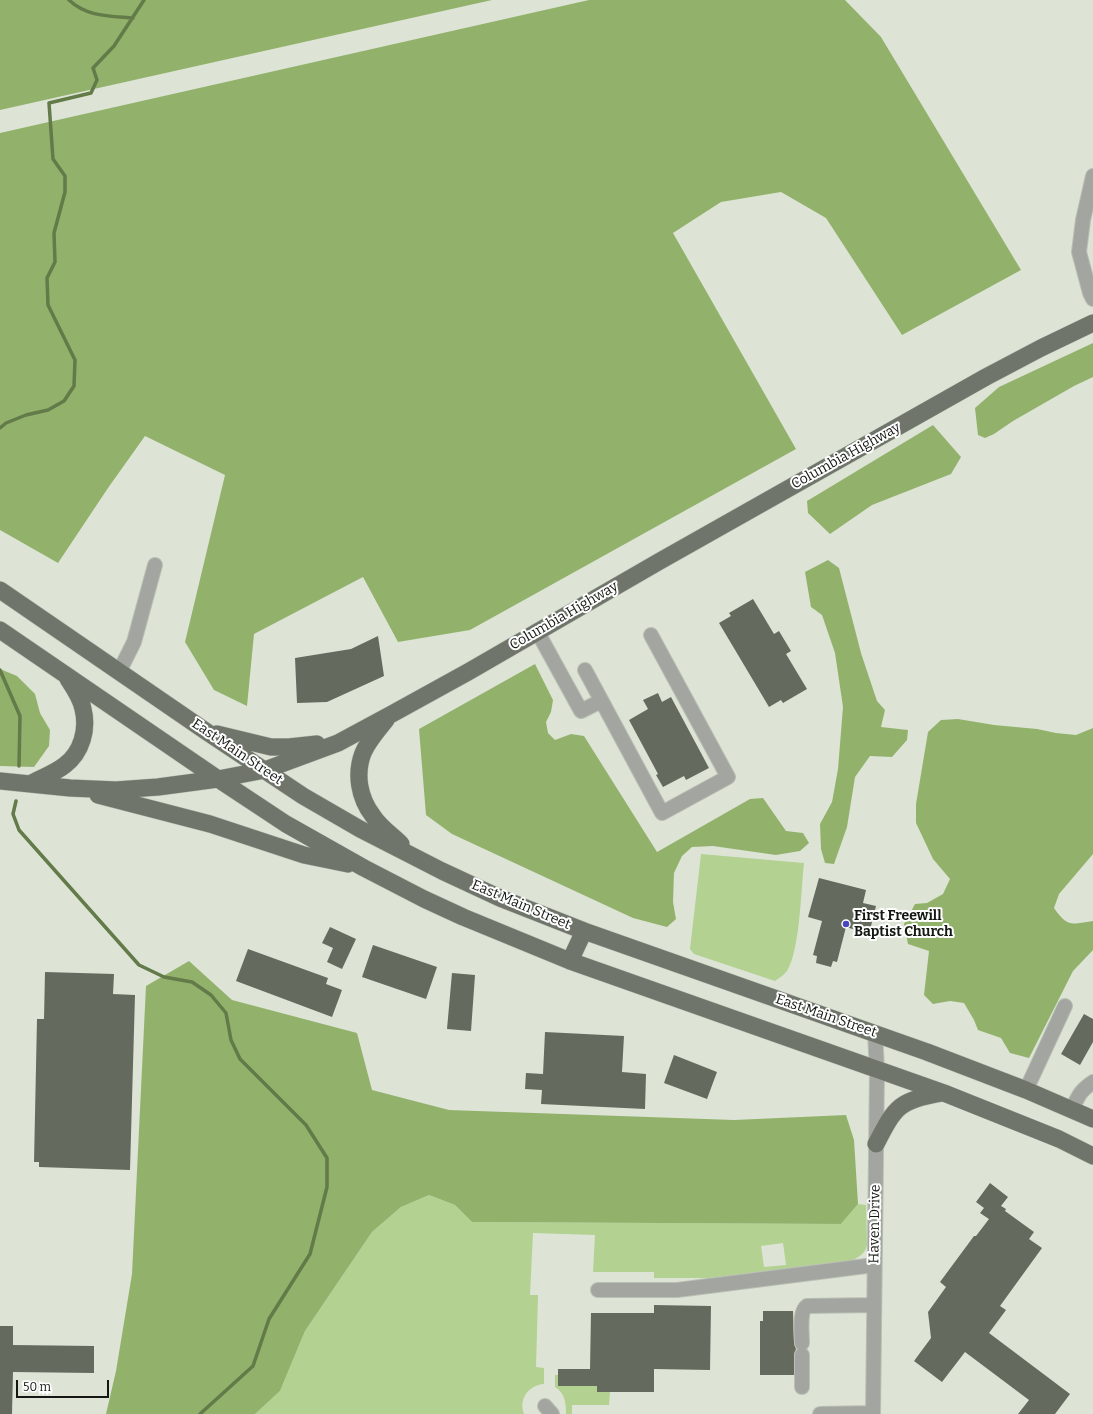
<!DOCTYPE html>
<html>
<head>
<meta charset="utf-8">
<style>
  body { margin:0 }
  #map { position:relative; width:1093px; height:1414px; overflow:hidden; background:#dde4d6; font-family:Bitter,serif }
  canvas { display:block }
  .scale { position:absolute; left:16px; top:1380px; width:93px; height:18px; box-sizing:border-box; border:2px solid #141712; border-top:0; padding-left:5px; font-size:12px; line-height:14px; white-space:nowrap; color:#141712; -webkit-text-stroke:3px #fff; paint-order:stroke }
</style>
</head>
<body>
<div id="map">
<canvas width="1093" height="1414"></canvas>
<div class="scale">50 m</div>
</div>
<script>
const ctx = document.querySelector('canvas').getContext('2d');
ctx.lineJoin = 'round';
function fill(path, color) {
  ctx.fillStyle = color;
  ctx.fill(path, 'evenodd');
}
function strokePath(path, color, width, dash) {
  ctx.strokeStyle = color;
  ctx.lineWidth = width;
  ctx.lineCap = dash ? 'butt' : 'round';
  ctx.setLineDash(dash || []);
  ctx.stroke(path);
}
function write(font, color, halo, rows, align = 'center') {
  ctx.font = font + ' Bitter,serif';
  ctx.lineWidth = 4;
  ctx.setLineDash([]);
  ctx.textBaseline = 'middle';
  ctx.strokeStyle = halo;
  ctx.fillStyle = color;
  for (const [text, x, y, turn = 0] of rows) {
    ctx.save();
    ctx.translate(x, y);
    ctx.rotate((+turn || 0) * Math.PI / 180);
    ctx.textAlign = isNaN(turn) ? turn : align;
    if (halo) ctx.strokeText(text, 0, 0);
    ctx.fillText(text, 0, 0);
    ctx.restore();
  }
}
fill(new Path2D(`
  M701,854L804,863C801,889 800,950 787,971C784,975 779,978 775,981L694,954L690,949Z
  M429,1195L455,1205L472,1222L841,1224L858,1204L866,1205L867,1245C865,1253 861,1256 853,1260L709,1278H654V1272H593L595,1235L533,1233L530,1295H538L536,1367L544,1368V1384C529,1385 518,1399 524,1414H255L280,1391L305,1331L372,1232L401,1207ZM783,1243L786,1265L764,1267L761,1246Z
  M593,1369L610,1392L609,1405H572V1414H566C566,1403 565,1393 555,1387V1375H558V1386H593Z`), '#b3d191');
fill(new Path2D(`
  M0,0H492L0,110Z
  M589,0H845L881,37L1021,270L902,335L826,218L781,192L721,202L673,233L796,449L470,630L398,642L363,577L254,634L247,706L214,690L185,642L225,475L145,436L108,488L58,563L0,530V133Z
  M1093,343V377L1074,386L1013,421L994,434L985,438L978,435L975,408L999,387Z
  M933,425L961,457L951,474L872,505L830,534L808,513L807,501Z
  M828,560L839,568L861,653L877,701L885,710L881,727L908,730L907,740L892,757L870,756L855,777L847,827L834,864L825,863L821,849L820,824L832,802L838,769L843,707L835,653L822,615L811,607L805,572Z
  M535,664L553,700L551,712L546,722L548,733L555,740L571,734L584,736L657,852L750,799L763,798L786,831L803,833L809,843L800,851L776,855L713,846L692,847L682,856L674,873L673,902L676,919L667,927L633,918L452,834L426,815L419,729Z
  M0,669L17,676L35,694L40,713L50,730L49,746L34,767L0,766Z
  M958,719L994,725L1037,729L1056,733L1076,735L1093,728V854L1059,894L1054,908C1068,928 1071,924 1093,921V950L1073,971L1029,1058L1010,1053L1001,1038L978,1030L974,1020L964,1003L950,1001L933,1004L924,995L929,951L908,944L904,924L915,904L927,903L943,894L950,879L933,859L916,823V804L928,732L941,720Z
  M189,961L232,1000L357,1033L372,1090L449,1110L734,1120L846,1115L854,1140L858,1204L841,1224L472,1222L455,1205L429,1195L401,1207L372,1232L305,1331L280,1391L255,1414H106L116,1371L132,1274L146,986Z`), '#92b26c');
strokePath(new Path2D(`
  M69,0C87,17 109,16 133,18
  M0,428L6,423L26,415L48,410L64,401L74,386L75,360L48,305L47,278L55,262L54,233L65,192V176L53,159L49,103L91,93L97,80L93,68L114,46L144,0
  M0,670L20,716L19,766
  M16,801L13,814L19,830L139,965L164,977L192,982L211,995L226,1013L231,1040L240,1059L306,1125L327,1158V1187L310,1254L269,1319L253,1366L200,1414`), '#637a49', 3.5);
fill(new Path2D(`
  M753,599L774,634L779,631L791,651L786,654L807,689L783,703L781,700L769,707L719,623L731,616L729,613Z
  M378,636L384,676L327,702L297,703L295,658L351,649Z
  M658,693L662,702L671,697L709,768L686,780L684,776L663,787L656,775L658,774L629,720L648,709L643,700Z
  M819,878L866,890L863,903L876,906L870,930L857,927L856,930L846,927L837,962L833,961L831,967L816,963L817,956L813,955L822,921L808,917Z
  M330,927L356,939L342,969L327,962L333,948L322,943Z
  M373,945L437,967L426,999L362,977Z
  M248,949L328,978L326,984L342,990L332,1017L236,981Z
  M45,972L114,974L113,994L135,995L130,1170L39,1167V1162H34L37,1019H44Z
  M452,973L475,975L471,1031L447,1029Z
  M1084,1014L1093,1019V1042L1080,1065L1061,1054Z
  M545,1032L624,1036L622,1072L646,1074L645,1109L541,1104L542,1090L525,1089L526,1073L543,1074Z
  M674,1055L717,1072L707,1099L664,1083Z
  M990,1183L1008,1197L1001,1206L1006,1209L1005,1211L1034,1232L1029,1239L1042,1248L1000,1306L1006,1310L989,1333L1070,1394L1055,1414H1018L1029,1400L965,1352L942,1382L914,1361L931,1338L928,1312L946,1287L940,1282L974,1236H976L989,1219L980,1213L984,1208L976,1202Z
  M654,1305L711,1306L710,1370L654,1369V1392H597V1386H558V1369H590L591,1313H654Z
  M763,1311H793L794,1343L796,1349L794,1355V1375H760V1321H763Z
  M0,1326H13V1345L94,1346V1373L13,1372L12,1414H0Z`), '#646b5e');
const minor = new Path2D(`
  M1093,176L1083,220L1079,252L1090,293L1093,299
  M537,631L581,711L601,701
  M585,670L662,813L728,777L651,635
  M119,672L134,642L155,565
  M1026,1090L1065,1006
  M1072,1109C1079,1095 1080,1091 1093,1082
  M598,1290H677L874,1265
  M802,1343C802,1334 799,1311 807,1306L874,1305
  M802,1387V1355
  M545,1406L552,1414
  M820,1414L873,1413
  M873,1414L877,1070L875,1033`);
const major = new Path2D(`
  M0,590L207,732L303,796L360,829L442,871L500,898L584,931L927,1052L1026,1090L1093,1119
  M0,630L218,779L286,824L364,868L424,899L463,917L570,961L944,1093L1059,1139L1093,1156
  M386,720C378,730 368,741 363,753C355,774 359,798 373,816C380,827 392,835 401,844
  M217,734L271,747H289L317,744
  M0,781L70,788L116,790L158,787L218,779L265,770L338,743L390,715L468,672L660,561L986,377L1041,348L1093,323
  M30,784C41,778 55,773 65,765C82,752 88,729 83,709C81,698 74,688 68,679
  M98,795L210,824L304,855L348,864
  M570,961L584,931
  M876,1144C896,1105 899,1101 942,1093`);
strokePath(minor, '#b9bfb3', 16);
strokePath(major, '#b9bfb3', 18);
strokePath(minor, '#a3a6a0', 14);
strokePath(major, '#6f756a', 17);
for (const [x, y, r, color] of [
  [846,924,4,"#4b45bc"]
]) {
  const dot = new Path2D();
  dot.arc(x, y, r, 0, 2 * Math.PI);
  ctx.fillStyle = color;
  ctx.fill(dot);
  strokePath(dot, '#fff', 1.5);
}
write('14px', '#141712', '#fff', [
  ["Columbia Highway",846,456,-29],
  ["Columbia Highway",564,616,-30],
  ["East Main Street",237,752,34],
  ["East Main Street",521,905,23],
  ["East Main Street",826,1016,19],
  ["Haven Drive",875,1224,-89]
]);
write('bold 14px', '#141712', '#fff', [
  ["First Freewill",854,916],
  ["Baptist Church",854,932]
], 'left');
</script>
</body>
</html>
